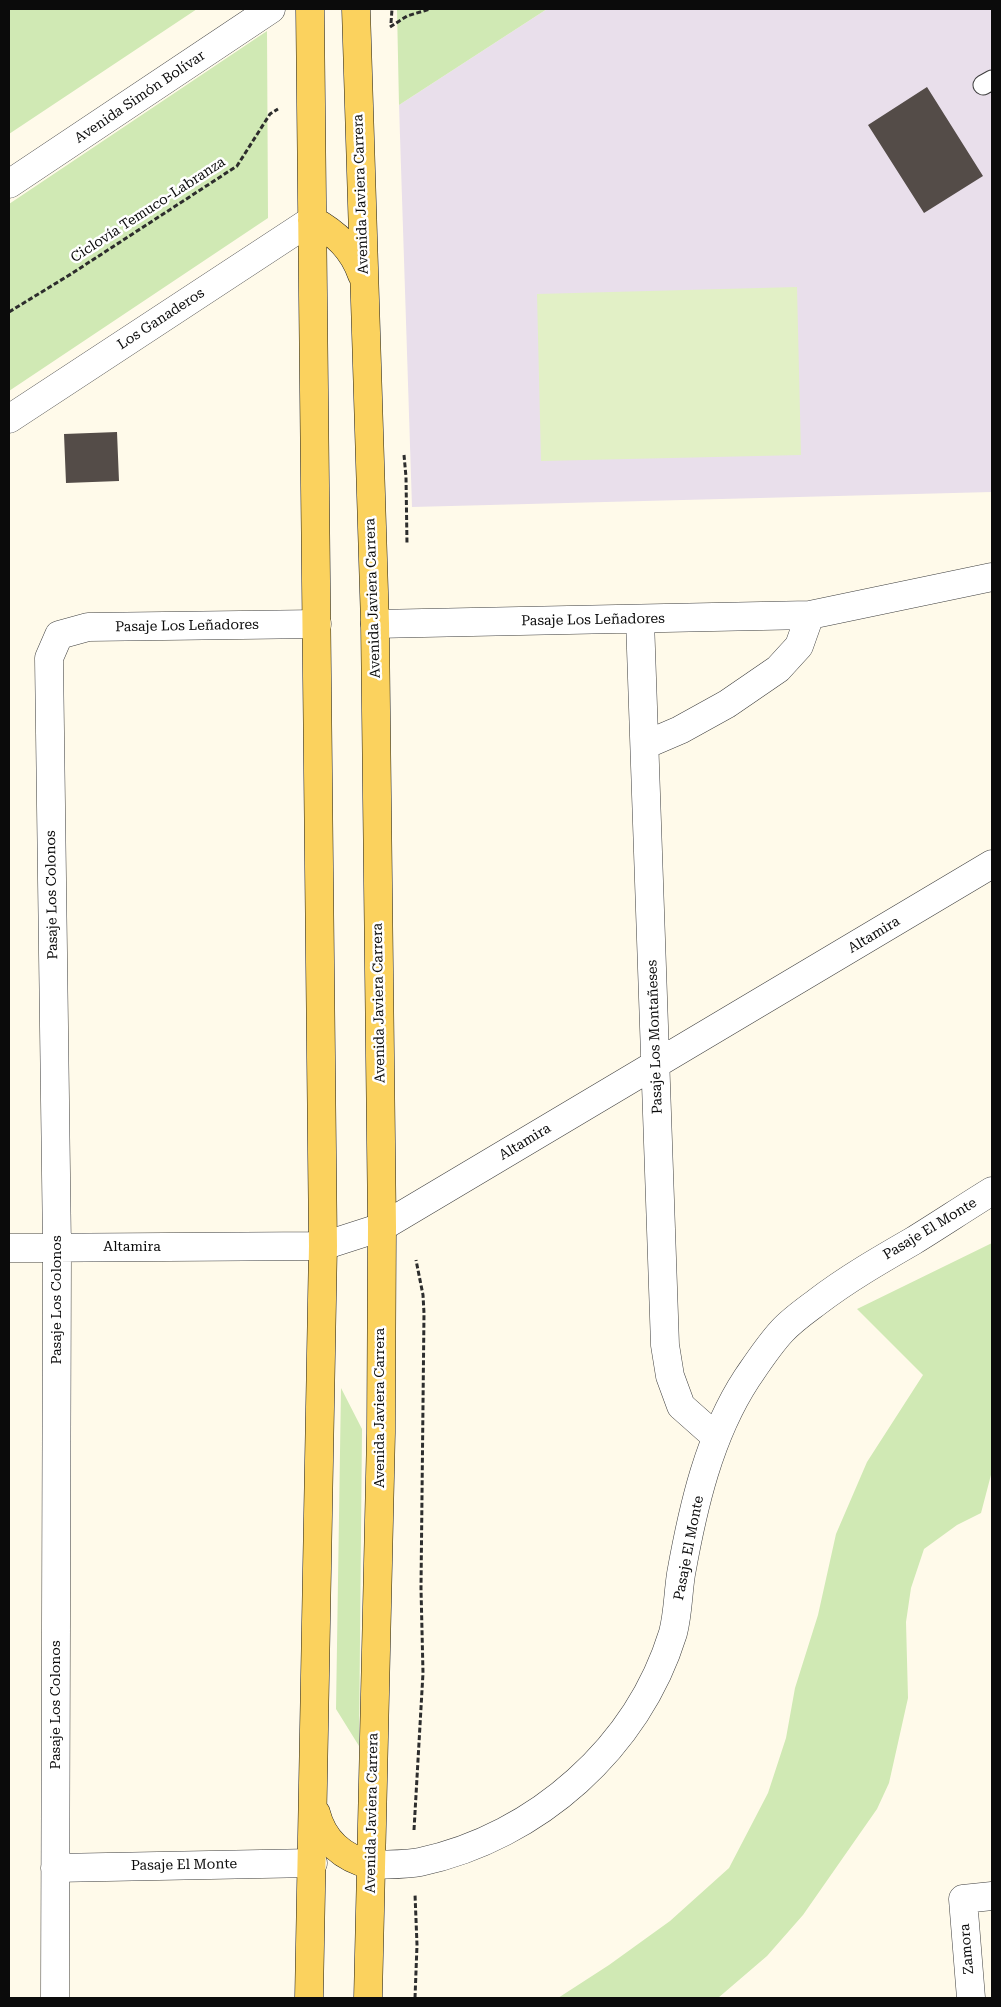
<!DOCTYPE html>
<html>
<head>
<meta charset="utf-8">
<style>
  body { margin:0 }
  #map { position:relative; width:1001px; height:2007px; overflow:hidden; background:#fffaea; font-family:"Roboto Serif",serif }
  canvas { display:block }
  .frame { position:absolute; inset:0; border:10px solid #0b0b0b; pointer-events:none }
</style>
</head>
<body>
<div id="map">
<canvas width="1001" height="2007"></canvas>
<div class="frame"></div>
</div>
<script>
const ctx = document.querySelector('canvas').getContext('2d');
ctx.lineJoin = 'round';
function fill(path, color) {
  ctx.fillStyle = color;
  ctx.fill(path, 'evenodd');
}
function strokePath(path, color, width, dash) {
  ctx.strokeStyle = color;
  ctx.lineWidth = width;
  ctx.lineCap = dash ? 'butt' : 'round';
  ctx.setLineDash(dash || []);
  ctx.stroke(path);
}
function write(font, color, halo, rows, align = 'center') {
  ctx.font = font + ' "Roboto Serif",serif';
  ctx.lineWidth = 5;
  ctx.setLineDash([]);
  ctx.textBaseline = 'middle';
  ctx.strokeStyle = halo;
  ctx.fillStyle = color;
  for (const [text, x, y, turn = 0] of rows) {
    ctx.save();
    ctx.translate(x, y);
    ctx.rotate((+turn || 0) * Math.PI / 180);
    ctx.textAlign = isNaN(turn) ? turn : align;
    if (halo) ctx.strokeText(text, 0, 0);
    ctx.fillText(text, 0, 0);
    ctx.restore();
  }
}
fill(new Path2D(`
  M547,9H992V492L412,507L399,105Z`), '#e9dfeb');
fill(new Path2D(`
  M9,9H197L9,134Z
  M397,9H547L399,105Z
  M267,31L268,218L9,391V204Z
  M992,1243V1471L981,1513L957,1525L924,1549L911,1588L906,1622L908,1698L889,1783L877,1809L803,1915L767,1956L718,1998H558L609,1965L670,1921L729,1868L768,1793L786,1738L795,1688L818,1615L836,1534L867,1462L923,1375L857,1309Z
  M341,1388L362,1429L359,1746L336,1709Z`), '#d0e9b4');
fill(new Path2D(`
  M797,287L801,455L541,461L537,294Z`), '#e2f0c6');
fill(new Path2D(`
  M927,87L983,176L924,213L868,125Z
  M117,432L119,481L66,483L64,434Z`), '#544c48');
const service = new Path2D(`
  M983,85L992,80`);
const minor = new Path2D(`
  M9,419L312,220
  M640,620L665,1345L670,1376L681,1406L716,1437
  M375,624L810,615L992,577
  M645,745L680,730L727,704L778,669L799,646L810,615
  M9,1248L323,1246L382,1227L992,864
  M371,1865C387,1864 405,1865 420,1862C537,1837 638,1747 673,1633C678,1614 678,1593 681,1574C693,1507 709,1436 747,1378C758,1362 769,1345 782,1331C792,1320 805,1311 817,1302C847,1279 880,1260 913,1241C939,1225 966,1207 992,1191
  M55,1868L313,1863
  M55,1998L57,1247L49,658L59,635L88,627L317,624
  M971,1998L963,1899L992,1896`);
const tertiary = new Path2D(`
  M9,184L271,9`);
const primary = new Path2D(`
  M356,9L375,624L382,1227L381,1433L368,1998
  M312,220C336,233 353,249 362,275
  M316,1813C323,1841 343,1858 371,1865
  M309,1998L323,1246L310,9`);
strokePath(service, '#3e3e3e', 21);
strokePath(minor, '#3e3e3e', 29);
strokePath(tertiary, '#3e3e3e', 29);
strokePath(primary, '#1c1c1c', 29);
strokePath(new Path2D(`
  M391,23L392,9
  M390,27L407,16L430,9
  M9,312L71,274L237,166L270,114L278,109
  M404,455L406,477L407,544
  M414,1830L423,1673L421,1588L424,1313L423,1295L416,1260
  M415,1998L417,1945L415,1894`), '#2d2d2d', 3, [5, 2.5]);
strokePath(service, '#fff', 19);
strokePath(minor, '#fff', 28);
strokePath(tertiary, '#fff', 28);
strokePath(primary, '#fbd25e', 28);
write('14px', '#0b0b0b', '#fff', [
  ["Avenida Simón Bolívar",140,97,-34],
  ["Avenida Javiera Carrera",361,194,-92],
  ["Ciclovía Temuco-Labranza",148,210,-33],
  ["Los Ganaderos",161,319,-33],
  ["Avenida Javiera Carrera",373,598,-92],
  ["Pasaje Los Leñadores",593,620,-1],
  ["Pasaje Los Leñadores",187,626,-1],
  ["Pasaje Los Colonos",52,895,-91],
  ["Altamira",874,935,-31],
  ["Avenida Javiera Carrera",379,1003,-91],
  ["Pasaje Los Montañeses",655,1037,-92],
  ["Altamira",525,1142,-31],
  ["Pasaje El Monte",930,1229,-31],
  ["Altamira",132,1247],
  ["Pasaje Los Colonos",57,1300,-90],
  ["Avenida Javiera Carrera",380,1408,-90],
  ["Pasaje El Monte",689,1548,-79],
  ["Pasaje Los Colonos",56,1705,-90],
  ["Avenida Javiera Carrera",372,1813,-89],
  ["Pasaje El Monte",184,1865,-1],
  ["Zamora",967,1949,-95]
]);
</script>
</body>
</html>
